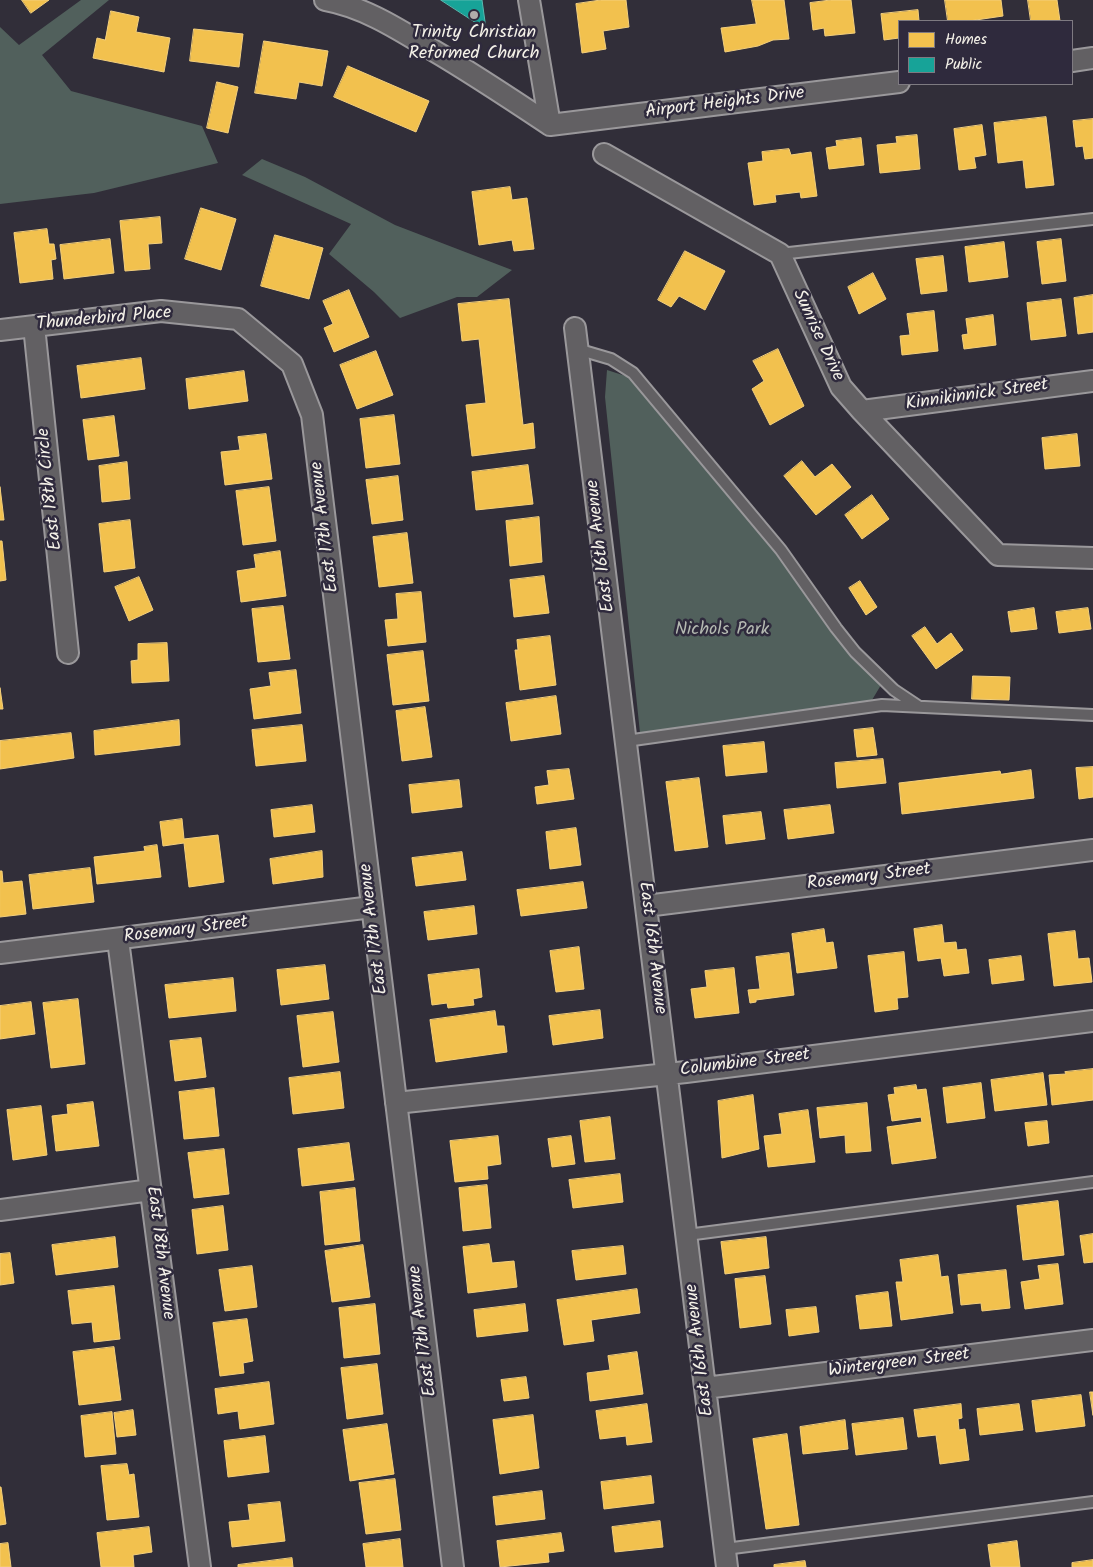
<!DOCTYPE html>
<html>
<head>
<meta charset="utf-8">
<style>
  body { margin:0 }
  #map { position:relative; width:1093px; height:1567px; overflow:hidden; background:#312e39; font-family:Kalam,sans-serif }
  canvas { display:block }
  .legend { position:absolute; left:898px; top:20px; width:175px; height:65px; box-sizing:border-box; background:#2f2a3d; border:1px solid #7e7a81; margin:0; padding:6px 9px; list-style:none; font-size:15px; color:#f4f1e8 }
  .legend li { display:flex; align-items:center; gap:10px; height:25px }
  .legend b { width:25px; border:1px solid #7e7a81 }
</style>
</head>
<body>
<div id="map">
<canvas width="1093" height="1567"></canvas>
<ul class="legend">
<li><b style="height:14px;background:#f2c14e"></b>Homes</li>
<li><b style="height:14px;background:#17a398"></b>Public</li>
</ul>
</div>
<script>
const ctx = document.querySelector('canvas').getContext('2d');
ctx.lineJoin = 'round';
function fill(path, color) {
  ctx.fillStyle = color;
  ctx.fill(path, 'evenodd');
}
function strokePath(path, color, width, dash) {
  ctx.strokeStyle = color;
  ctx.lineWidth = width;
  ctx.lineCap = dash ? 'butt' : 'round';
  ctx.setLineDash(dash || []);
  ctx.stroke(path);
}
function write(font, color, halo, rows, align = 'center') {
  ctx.font = font + ' Kalam,sans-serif';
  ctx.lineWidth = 5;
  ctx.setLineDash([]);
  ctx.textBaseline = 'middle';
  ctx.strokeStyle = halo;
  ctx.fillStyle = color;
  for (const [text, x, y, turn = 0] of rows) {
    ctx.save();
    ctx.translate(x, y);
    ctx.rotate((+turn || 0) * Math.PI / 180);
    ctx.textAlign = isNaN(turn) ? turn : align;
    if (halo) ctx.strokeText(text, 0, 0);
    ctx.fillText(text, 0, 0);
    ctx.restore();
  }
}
fill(new Path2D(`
  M81,0H109L42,55L71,91L202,126L218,163L94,193L0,204V27L19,45Z
  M262,159L305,177L395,225L512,270L477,297H457L400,318L374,292L329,254L351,224L242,175Z
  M607,370L635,379L817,601L869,660L881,685L869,705L722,725L640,733L605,397Z`), '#51605c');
const homes = new Path2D(`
  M22,0H49L31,13Z
  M601,0H626L629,27L603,31L606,49L582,53L576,4Z
  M752,0H784L789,39L773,40L758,46L725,52L721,28L756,24Z
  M831,0H851L855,33L825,36L824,28L813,30L810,3Z
  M945,0H1001L1003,16L969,21H948Z
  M1028,0H1057L1060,21H1031Z
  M918,10L919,21H899V38L884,40L881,14Z
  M111,11L139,17L136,32L170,38L164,72L93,58L97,38L105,40Z
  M194,29L243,34L239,67L190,61Z
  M264,41L328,51L322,86L299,82L296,99L255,93Z
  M348,66L429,101L416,132L334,97Z
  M217,82L238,87L228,133L207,128Z
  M1046,117L1054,185L1026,188L1023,160L998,163L994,123Z
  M1093,119V158L1085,159L1083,146L1076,147L1073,121Z
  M982,125L986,155L974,157L976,168L959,170L954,129Z
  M917,135L920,169L880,173L877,145L897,143L896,137Z
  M861,138L864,165L829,169L826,148L837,146L836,141Z
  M789,149L791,155L811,152L817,196L801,198L800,192L775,195L776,202L754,205L748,163L763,161L762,152Z
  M510,187L512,200L527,198L534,249L514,251L512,240L479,245L472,192Z
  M201,208L236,219L221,270L185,259Z
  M160,217L162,243L148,244L150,269L125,271L120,221Z
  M47,229L49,244H54L56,259L51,260L53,279L20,283L14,233Z
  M275,235L323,248L309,299L261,286Z
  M110,239L114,273L64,279L60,245Z
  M1061,239L1066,281L1042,284L1037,242Z
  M1004,242L1008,277L969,282L965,247Z
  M685,251L725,271L705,310L679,296L671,307L658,300Z
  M943,256L947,291L921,294L916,259Z
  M873,273L886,299L859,314L848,287Z
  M349,290L369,337L334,352L324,328L333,324L323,301Z
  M1093,295V332L1078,334L1074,298Z
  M509,299L523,425L533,423L535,448L472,456L466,405L486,403L479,339L462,341L458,304Z
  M1061,299L1066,336L1031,340L1027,303Z
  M934,311L938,351L902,355L900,336L910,335L907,314Z
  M993,315L996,345L964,349L962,335L968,334L966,319Z
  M778,349L804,406L770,425L752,389L764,381L753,361Z
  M376,351L393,395L357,409L340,365Z
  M141,358L145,389L81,398L77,366Z
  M244,371L248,401L189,409L186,379Z
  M394,415L400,464L366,468L360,419Z
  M114,416L119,456L88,460L83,420Z
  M266,434L272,479L225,485L221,452L240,450L238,437Z
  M1077,434L1080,466L1045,469L1042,438Z
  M802,461L815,477L832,464L851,487L816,515L784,476Z
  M127,462L130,499L102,502L99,466Z
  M528,465L533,504L476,510L472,472Z
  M398,476L403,520L372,524L366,480Z
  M0,487L4,520H0Z
  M269,487L276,541L243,545L236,491Z
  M872,495L889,519L862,539L845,515Z
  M539,517L542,562L510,566L506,521Z
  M130,520L135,568L104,572L99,524Z
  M407,533L413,583L379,587L373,537Z
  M0,541H2L6,580L0,581Z
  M280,551L286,596L241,602L237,571L256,568L254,555Z
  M544,576L549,613L514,617L510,580Z
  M139,577L153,610L129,621L115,587Z
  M860,581L877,607L866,615L849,588Z
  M421,592L426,642L388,646L385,620L398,619L396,594Z
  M283,606L290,659L258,662L252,609Z
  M1034,608L1037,629L1011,632L1008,612Z
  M1088,608L1091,629L1059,633L1056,612Z
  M925,627L937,644L951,633L963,650L936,669L912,636Z
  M550,636L556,685L520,690L515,650H518L517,640Z
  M167,643L169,681L132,683L131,661L138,660V644Z
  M423,651L429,701L393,705L387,655Z
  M296,670L301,713L254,719L250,689L271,686L269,673Z
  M973,676L1010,677L1009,700L972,699Z
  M0,688L3,709H0Z
  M556,696L561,734L511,741L506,703Z
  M425,707L432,757L402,761L396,711Z
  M179,720L180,745L95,755L94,731Z
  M302,725L306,761L256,766L252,730Z
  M873,728L877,755L857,757L854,730Z
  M71,733L74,758L0,769V741Z
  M764,742L767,772L726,776L723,746Z
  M883,759L886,783L837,788L835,763Z
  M1093,767V797L1079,799L1076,768Z
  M569,769L574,799L537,804L535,787L549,785L547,771Z
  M1031,770L1034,798L902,814L899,783L1000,771L1001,774Z
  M699,778L708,847L675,851L666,782Z
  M459,780L462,807L412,813L409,785Z
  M312,805L315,832L274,837L271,810Z
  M830,805L834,833L788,839L784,810Z
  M761,812L765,839L726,844L723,816Z
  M182,819L184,839L218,835L224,882L189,887L184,843L163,846L160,822Z
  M576,828L581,865L550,869L546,832Z
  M157,845L161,877L97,884L94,857L145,851L144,847Z
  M322,851L323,877L273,884L270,859Z
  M462,852L466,880L416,886L412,858Z
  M90,868L94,902L33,909L29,875Z
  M0,871H2L3,883L22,881L26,914L0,917Z
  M583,882L587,908L521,916L517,890Z
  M474,906L477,934L428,940L424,912Z
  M942,925L944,943L956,942L957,950L966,949L969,973L944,976L941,958L918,961L914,929Z
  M824,929L826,943L833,942L837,968L797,973L792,934Z
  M1075,931L1078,959L1089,958L1092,982L1054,986L1048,934Z
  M579,947L584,989L556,992L550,951Z
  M904,952L908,997L897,998L898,1009L875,1012L868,956Z
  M789,953L794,995L756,1000V1002L750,1003L748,990L760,989L756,957Z
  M1021,956L1024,980L992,984L989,960Z
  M325,965L329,999L281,1005L277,970Z
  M734,968L739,1013L695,1018L691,989L707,987L705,971Z
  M479,969L482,997L473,999L474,1005L448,1008L447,1003L432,1005L428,975Z
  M233,978L236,1011L169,1018L165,985Z
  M78,999L85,1064L51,1068L43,1003Z
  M31,1002L35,1034L0,1039V1006Z
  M600,1010L603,1038L553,1045L549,1016Z
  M495,1011L497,1026H504L507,1052L436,1062L430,1020Z
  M333,1012L339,1062L303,1067L297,1016Z
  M201,1038L206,1077L175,1081L170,1041Z
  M1093,1069V1100L1052,1105L1049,1075L1066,1074L1065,1072Z
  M340,1072L344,1108L293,1114L289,1078Z
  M1043,1073L1047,1105L995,1111L991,1080Z
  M981,1083L985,1118L947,1123L943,1088Z
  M916,1085L917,1090L926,1089L936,1158L892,1164L887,1127L922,1122L921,1117L892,1121L888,1095L895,1094L894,1088Z
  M214,1088L219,1136L184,1139L179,1092Z
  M753,1095L759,1149L722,1158L718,1101Z
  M93,1102L99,1146L56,1151L52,1116L68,1114L67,1105Z
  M867,1103L871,1151L846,1153L845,1135L820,1138L817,1108Z
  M41,1106L47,1155L13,1160L7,1110Z
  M808,1110L815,1162L768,1167L764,1136L782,1134L779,1114Z
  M610,1117L615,1159L585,1162L580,1121Z
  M1047,1121L1049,1143L1028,1146L1025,1123Z
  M498,1136L501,1164L487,1166L488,1179L455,1182L450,1141Z
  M571,1136L575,1164L552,1167L548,1139Z
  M349,1143L354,1180L302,1186L298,1149Z
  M224,1149L229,1194L194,1198L188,1153Z
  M620,1174L623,1202L573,1208L569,1180Z
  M487,1185L491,1228L463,1231L459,1188Z
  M355,1188L360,1241L325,1245L320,1192Z
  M1058,1201L1064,1255L1023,1260L1017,1206Z
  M223,1206L228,1250L197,1254L192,1210Z
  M1093,1234V1262L1084,1263L1080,1236Z
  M115,1237L118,1267L56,1275L52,1245Z
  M766,1237L769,1268L725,1274L721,1242Z
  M489,1244L492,1263L514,1261L517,1287L468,1293L463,1247Z
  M363,1245L370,1297L332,1302L325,1251Z
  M623,1246L626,1274L576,1280L572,1251Z
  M10,1253L14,1283L0,1285V1254Z
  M938,1255L941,1277L948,1276L953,1313L901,1320L896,1282H903L900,1260Z
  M1058,1264L1063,1304L1025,1309L1021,1282L1040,1279L1038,1266Z
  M252,1266L257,1307L225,1311L219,1270Z
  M1006,1270L1010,1308L982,1311L981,1303L961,1305L958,1275Z
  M765,1276L771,1324L740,1328L735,1279Z
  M114,1286L120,1339L94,1342L92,1322L72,1324L68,1291Z
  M637,1289L640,1313L591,1320L594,1341L564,1345L557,1300Z
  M888,1292L892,1326L860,1329L856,1296Z
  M375,1304L380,1354L344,1358L339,1308Z
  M525,1304L528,1331L477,1337L474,1310Z
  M816,1307L819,1332L789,1336L786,1310Z
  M247,1319L253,1361L243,1363L244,1373L220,1376L213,1323Z
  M114,1347L121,1400L79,1405L73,1352Z
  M637,1352L643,1394L590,1401L587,1373L610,1370L608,1356Z
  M377,1364L383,1414L347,1419L341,1368Z
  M526,1377L529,1398L504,1401L501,1380Z
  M269,1382L274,1424L240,1429L238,1411L218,1414L215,1389Z
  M1090,1392H1093V1415Z
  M1081,1395L1085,1426L1036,1432L1032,1401Z
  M647,1404L652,1442L627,1445L626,1436L600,1439L596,1411Z
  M961,1404L962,1418L958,1419L959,1430L965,1429L969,1460L940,1464L936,1435L918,1437L914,1410Z
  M1019,1404L1023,1430L980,1435L977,1409Z
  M133,1410L136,1435L117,1437L114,1413Z
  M112,1412L116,1454L85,1457L81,1416Z
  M533,1415L539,1468L500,1474L493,1420Z
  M903,1418L907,1449L856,1455L852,1424Z
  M845,1420L848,1449L803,1454L800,1427Z
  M387,1424L394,1474L350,1481L343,1430Z
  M787,1434L799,1525L766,1529L753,1439Z
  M265,1436L269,1472L228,1477L224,1441Z
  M127,1464L129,1475L134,1474L139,1517L107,1520L101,1466Z
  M651,1476L654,1503L604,1509L601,1482Z
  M395,1479L401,1530L366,1534L359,1483Z
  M0,1487H1L6,1524L0,1525Z
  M542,1491L545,1519L496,1525L493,1497Z
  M280,1502L285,1541L232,1547L229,1522L250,1520L248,1505Z
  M660,1521L663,1547L615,1552L612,1527Z
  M149,1527L152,1552L133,1555L134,1567H101L97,1533Z
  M561,1533L564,1551L548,1553L549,1562L500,1567L497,1541Z
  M400,1539L403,1567H366L363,1544Z
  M1017,1541L1020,1567H991L988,1545Z
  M8,1543L11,1567H0V1544Z
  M292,1558L293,1567H238V1565Z
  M1093,1560V1567H1072V1563Z
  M805,1561L806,1567H774V1565Z`);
fill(homes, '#f2c14e');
strokePath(homes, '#f3cf7c', 1);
const public = new Path2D(`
  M441,0H482L486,29Z`);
fill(public, '#17a398');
strokePath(public, '#59bab0', 1);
const lane = new Path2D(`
  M780,254L1093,219
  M577,349L611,359L633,373L781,550L836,628L855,652L894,690L918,706
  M626,741L882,705L1093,715
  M687,1235L1093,1182
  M725,1549L1093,1502`);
const street = new Path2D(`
  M325,0C364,7 398,29 431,49C472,73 511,99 550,125
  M529,0L550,125
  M1072,61L1093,58
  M550,125L899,82
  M604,154L780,254L841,387L862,411L998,555L1093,558
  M34,326L68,653
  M575,328L727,1567
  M0,330L161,311L238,319L292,364L312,415L453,1567
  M862,411L1093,381
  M646,906L1093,850
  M118,940L200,1567
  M0,953L372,907
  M396,1103L686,1072L1093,1021
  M0,1210L151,1190
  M705,1388L1093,1340`);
strokePath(lane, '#9a989b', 14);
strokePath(street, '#9a989b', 24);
strokePath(lane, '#626063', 10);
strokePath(street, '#626063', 20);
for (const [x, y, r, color] of [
  [474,15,5,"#b0adab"]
]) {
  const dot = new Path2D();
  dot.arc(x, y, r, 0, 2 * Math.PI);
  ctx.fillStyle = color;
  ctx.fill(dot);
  strokePath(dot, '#2f2a3d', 2);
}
write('18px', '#f4f1e8', '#2f2a3d', [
  ["Trinity Christian",474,34],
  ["Reformed Church",474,55]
]);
write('18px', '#f4f1e8', '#2f2a3d', [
  ["Airport Heights Drive",725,104,-7],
  ["Thunderbird Place",104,320,-5],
  ["Sunrise Drive",817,336,65],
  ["Kinnikinnick Street",977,396,-8],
  ["East 18th Circle",51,489,-96],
  ["East 17th Avenue",326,527,-97],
  ["East 16th Avenue",602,546,-97],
  ["Rosemary Street",869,878,-7],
  ["East 17th Avenue",375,929,-97],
  ["Rosemary Street",186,931,-7],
  ["East 16th Avenue",651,948,83],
  ["Columbine Street",745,1064,-7],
  ["East 18th Avenue",159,1253,83],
  ["East 17th Avenue",424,1331,-97],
  ["East 16th Avenue",701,1350,-97],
  ["Wintergreen Street",899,1364,-7]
]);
write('18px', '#b5bab2', '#2f2a3d', [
  ["Nichols Park",722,631]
]);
</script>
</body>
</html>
